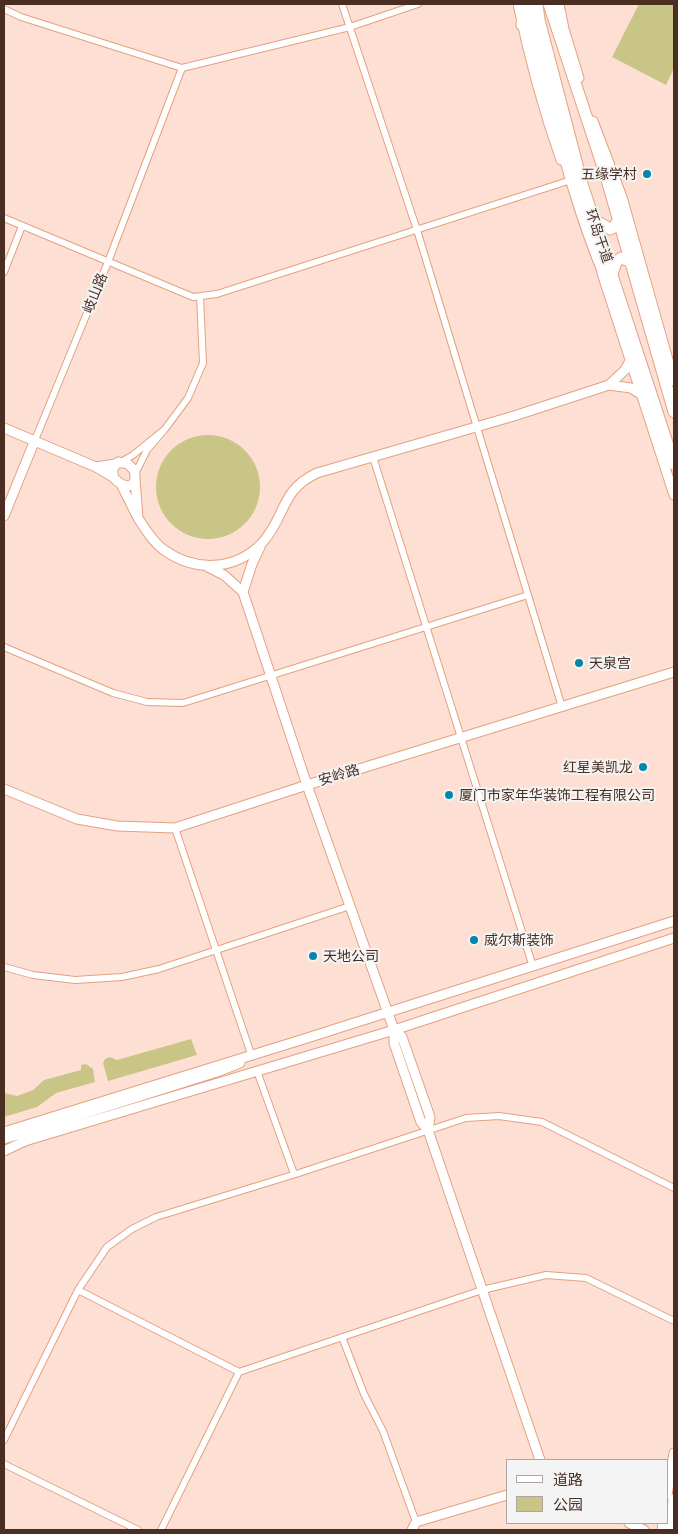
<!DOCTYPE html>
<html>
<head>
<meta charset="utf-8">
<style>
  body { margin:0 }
  #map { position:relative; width:678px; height:1534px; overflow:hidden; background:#fde0d3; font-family:Ubuntu,"Noto Sans SC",sans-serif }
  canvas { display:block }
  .frame { position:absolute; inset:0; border:5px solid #4a2e22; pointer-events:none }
  .legend { position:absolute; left:506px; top:1459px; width:162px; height:65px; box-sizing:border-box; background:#f4f4f4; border:1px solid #b0a5a0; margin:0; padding:6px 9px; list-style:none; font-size:15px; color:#4a2e22 }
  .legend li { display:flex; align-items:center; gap:10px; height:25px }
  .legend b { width:25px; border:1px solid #b0a5a0 }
</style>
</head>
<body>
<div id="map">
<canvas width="678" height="1534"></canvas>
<div class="frame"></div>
<ul class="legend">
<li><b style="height:6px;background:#fff"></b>道路</li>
<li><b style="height:14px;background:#c9c587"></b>公园</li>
</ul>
</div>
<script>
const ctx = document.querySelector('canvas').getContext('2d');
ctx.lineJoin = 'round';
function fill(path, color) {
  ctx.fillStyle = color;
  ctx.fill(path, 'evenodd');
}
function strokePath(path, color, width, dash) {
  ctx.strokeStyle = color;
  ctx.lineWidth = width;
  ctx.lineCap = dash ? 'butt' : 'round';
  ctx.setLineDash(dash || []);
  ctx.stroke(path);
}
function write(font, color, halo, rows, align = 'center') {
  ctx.font = font + ' Ubuntu,"Noto Sans SC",sans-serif';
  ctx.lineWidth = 4;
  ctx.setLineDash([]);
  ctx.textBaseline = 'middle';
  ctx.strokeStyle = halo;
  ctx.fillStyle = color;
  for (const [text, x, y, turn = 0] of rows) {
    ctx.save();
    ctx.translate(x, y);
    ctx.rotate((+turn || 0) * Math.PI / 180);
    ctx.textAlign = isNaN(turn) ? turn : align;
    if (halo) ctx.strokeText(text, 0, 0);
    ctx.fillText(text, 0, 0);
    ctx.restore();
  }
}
fill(new Path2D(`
  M639,4H674V68L666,85L612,57Z
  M156 487a52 52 0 1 1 104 0a52 52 0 1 1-104 0Z
  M191,1039L197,1055L108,1081L103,1063L105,1059L110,1057L117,1060Z
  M86,1064L93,1069L95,1082L56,1093L37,1107L4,1117V1093L17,1096L33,1090L44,1080L81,1070V1065Z`), '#c9c587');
const street = new Path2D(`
  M342,4L417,230L562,707
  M4,9L21,17L182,68L350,27L418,4
  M4,218L193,297L217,294L568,181
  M4,272L22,226
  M165,429L188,398L203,363L200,296
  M35,440L108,262L182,68
  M373,457L533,967
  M121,462L133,455L165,429L147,450L135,474
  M4,647L113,693L147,702L183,703L528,595
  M175,828L251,1054
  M4,967L33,975L75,980L122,977L159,969L350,906
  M257,1071L294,1174
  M78,1290L239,1372L482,1290L546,1275L586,1278L674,1321
  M342,1337L364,1394L383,1431L416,1522
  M4,1440L78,1290L107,1247L132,1229L156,1217L299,1173L466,1118L499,1116L542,1122L674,1188
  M4,1464L138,1530
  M161,1530L239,1372`);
const secondary = new Path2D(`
  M518,4C529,57 543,109 561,160
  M559,4L564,29L579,78
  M593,121L622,197L674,381
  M602,273L674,495
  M609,385L631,388L642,395
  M4,428L96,467
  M118,462L128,464L134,470C139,489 124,490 113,477V468Z
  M113,477L96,467L115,464
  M122,486L138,518L135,479
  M4,516L35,440
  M138,518C145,529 153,542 164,550C195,572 235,571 262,543C286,517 280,490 317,473L514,416L609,385L625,370L631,359
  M208,567L224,575L243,592L252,564L260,547
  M243,592L307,785L394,1030V1043L421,1122L428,1130L540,1460
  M4,789L77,819L117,826L175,828L307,785L674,672
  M394,1030L402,1037L430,1117L428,1130
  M4,1132L304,1039L674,921
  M4,1139L217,1072L240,1063
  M4,1151L25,1141L394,1030L674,938
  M667,1495L674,1453
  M629,1523L644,1530
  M412,1530L416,1522L507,1495
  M662,1530L663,1523`);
const highway = new Path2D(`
  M529,4C533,34 541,63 548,93C564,156 581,219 606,278
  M537,4L539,20L582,184L674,464
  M549,4L605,173L674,412
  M522,25L524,4
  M593,219L610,229L614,227L619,220
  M612,274L616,262L621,258L630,261
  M672,1530L674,1500`);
strokePath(street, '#e4a082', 8);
strokePath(secondary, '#e4a082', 11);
strokePath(highway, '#e4a082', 13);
strokePath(street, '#fff', 6);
strokePath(secondary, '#fff', 9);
strokePath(highway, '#fff', 11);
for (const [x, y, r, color] of [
  [647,174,5,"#0586a9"],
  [579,663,5,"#0586a9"],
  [643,767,5,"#0586a9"],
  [449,795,5,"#0586a9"],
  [474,940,5,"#0586a9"],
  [313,956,5,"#0586a9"]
]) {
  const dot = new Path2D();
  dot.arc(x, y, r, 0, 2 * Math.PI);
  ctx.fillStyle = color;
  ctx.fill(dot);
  strokePath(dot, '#f4f4f4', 2);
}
write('14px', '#4a2e22', '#f4f4f4', [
  ["五缘学村",637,174,"right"],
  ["天泉宫",589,663],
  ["红星美凯龙",633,767,"right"],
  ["厦门市家年华装饰工程有限公司",459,795],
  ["威尔斯装饰",484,940],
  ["天地公司",323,956]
], 'left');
write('14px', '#4a2e22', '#f4f4f4', [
  ["环岛干道",599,236,71],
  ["岐山路",95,293,-68],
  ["安岭路",339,775,-17]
]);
</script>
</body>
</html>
